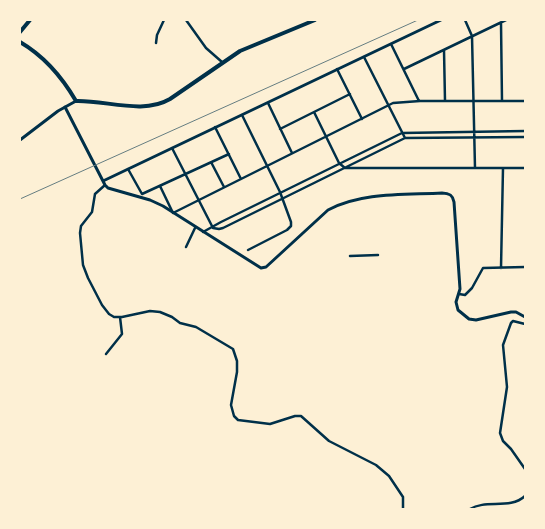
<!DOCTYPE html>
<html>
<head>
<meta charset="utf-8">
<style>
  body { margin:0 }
  #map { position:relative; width:545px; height:529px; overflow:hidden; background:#fdf0d5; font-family:"Public Sans",sans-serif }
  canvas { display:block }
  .frame { position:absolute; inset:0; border:21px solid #fdf0d5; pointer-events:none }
</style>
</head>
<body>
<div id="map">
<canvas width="545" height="529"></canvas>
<div class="frame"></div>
</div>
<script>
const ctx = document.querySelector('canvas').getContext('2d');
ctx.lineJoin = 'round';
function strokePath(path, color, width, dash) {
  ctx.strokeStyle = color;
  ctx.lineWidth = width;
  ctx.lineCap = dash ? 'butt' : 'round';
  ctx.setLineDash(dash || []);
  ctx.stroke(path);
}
strokePath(new Path2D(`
  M186,20L206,48L222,62
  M465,20L472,36L475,168
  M501,23L502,101
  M156,43L157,35L164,20
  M391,44L419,101
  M444,50L445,101
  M364,57L405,138
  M337,69L362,119
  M404,69L506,20
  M268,103L292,153
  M314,112L339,163L345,168H525
  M242,115L280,192L291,222V226L287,230L248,250
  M215,127L241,179
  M280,129L350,94
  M172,148L213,228
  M211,162L224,187
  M128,169L142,194L229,154
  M105,185L95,194L92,212L81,226L80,233L83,265L88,278L102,305L109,314L114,317H122L150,311L160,312L172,317L180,323L196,327L233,349L237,361V372L231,405L234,416L238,420L270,424L295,416H301L329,441L376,465L389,476L403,497V509
  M160,186L173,213L393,103L420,101H525
  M213,228L219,229L223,228L405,138L525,137
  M203,232L221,222L402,133L525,131
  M186,247L195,228
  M350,256L378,255
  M501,268L503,168
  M459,294L465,295L472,288L483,268L525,267
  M525,324L513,321L511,323L503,345L507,387L500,433L503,441L511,449L525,469
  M106,354L122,334L120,317
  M470,509C486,499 510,510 525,496`), '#003049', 2.5);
strokePath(new Path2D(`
  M65,107L105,185L108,188L150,200L163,206L261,268L266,267L328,210C361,192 405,195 442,193C449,193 453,195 454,202L460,289L456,302L458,310L469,319L476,320L511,312H516L525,317
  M103,181L441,20`), '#003049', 3);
strokePath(new Path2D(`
  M20,140L58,111L76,101`), '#003049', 3);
strokePath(new Path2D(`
  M20,42C44,56 62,77 76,101C106,100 143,115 170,99L240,51L315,20`), '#003049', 4);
strokePath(new Path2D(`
  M20,32L30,20`), '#003049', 4);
strokePath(new Path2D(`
  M20,199L418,20`), '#657d81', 1);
</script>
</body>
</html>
